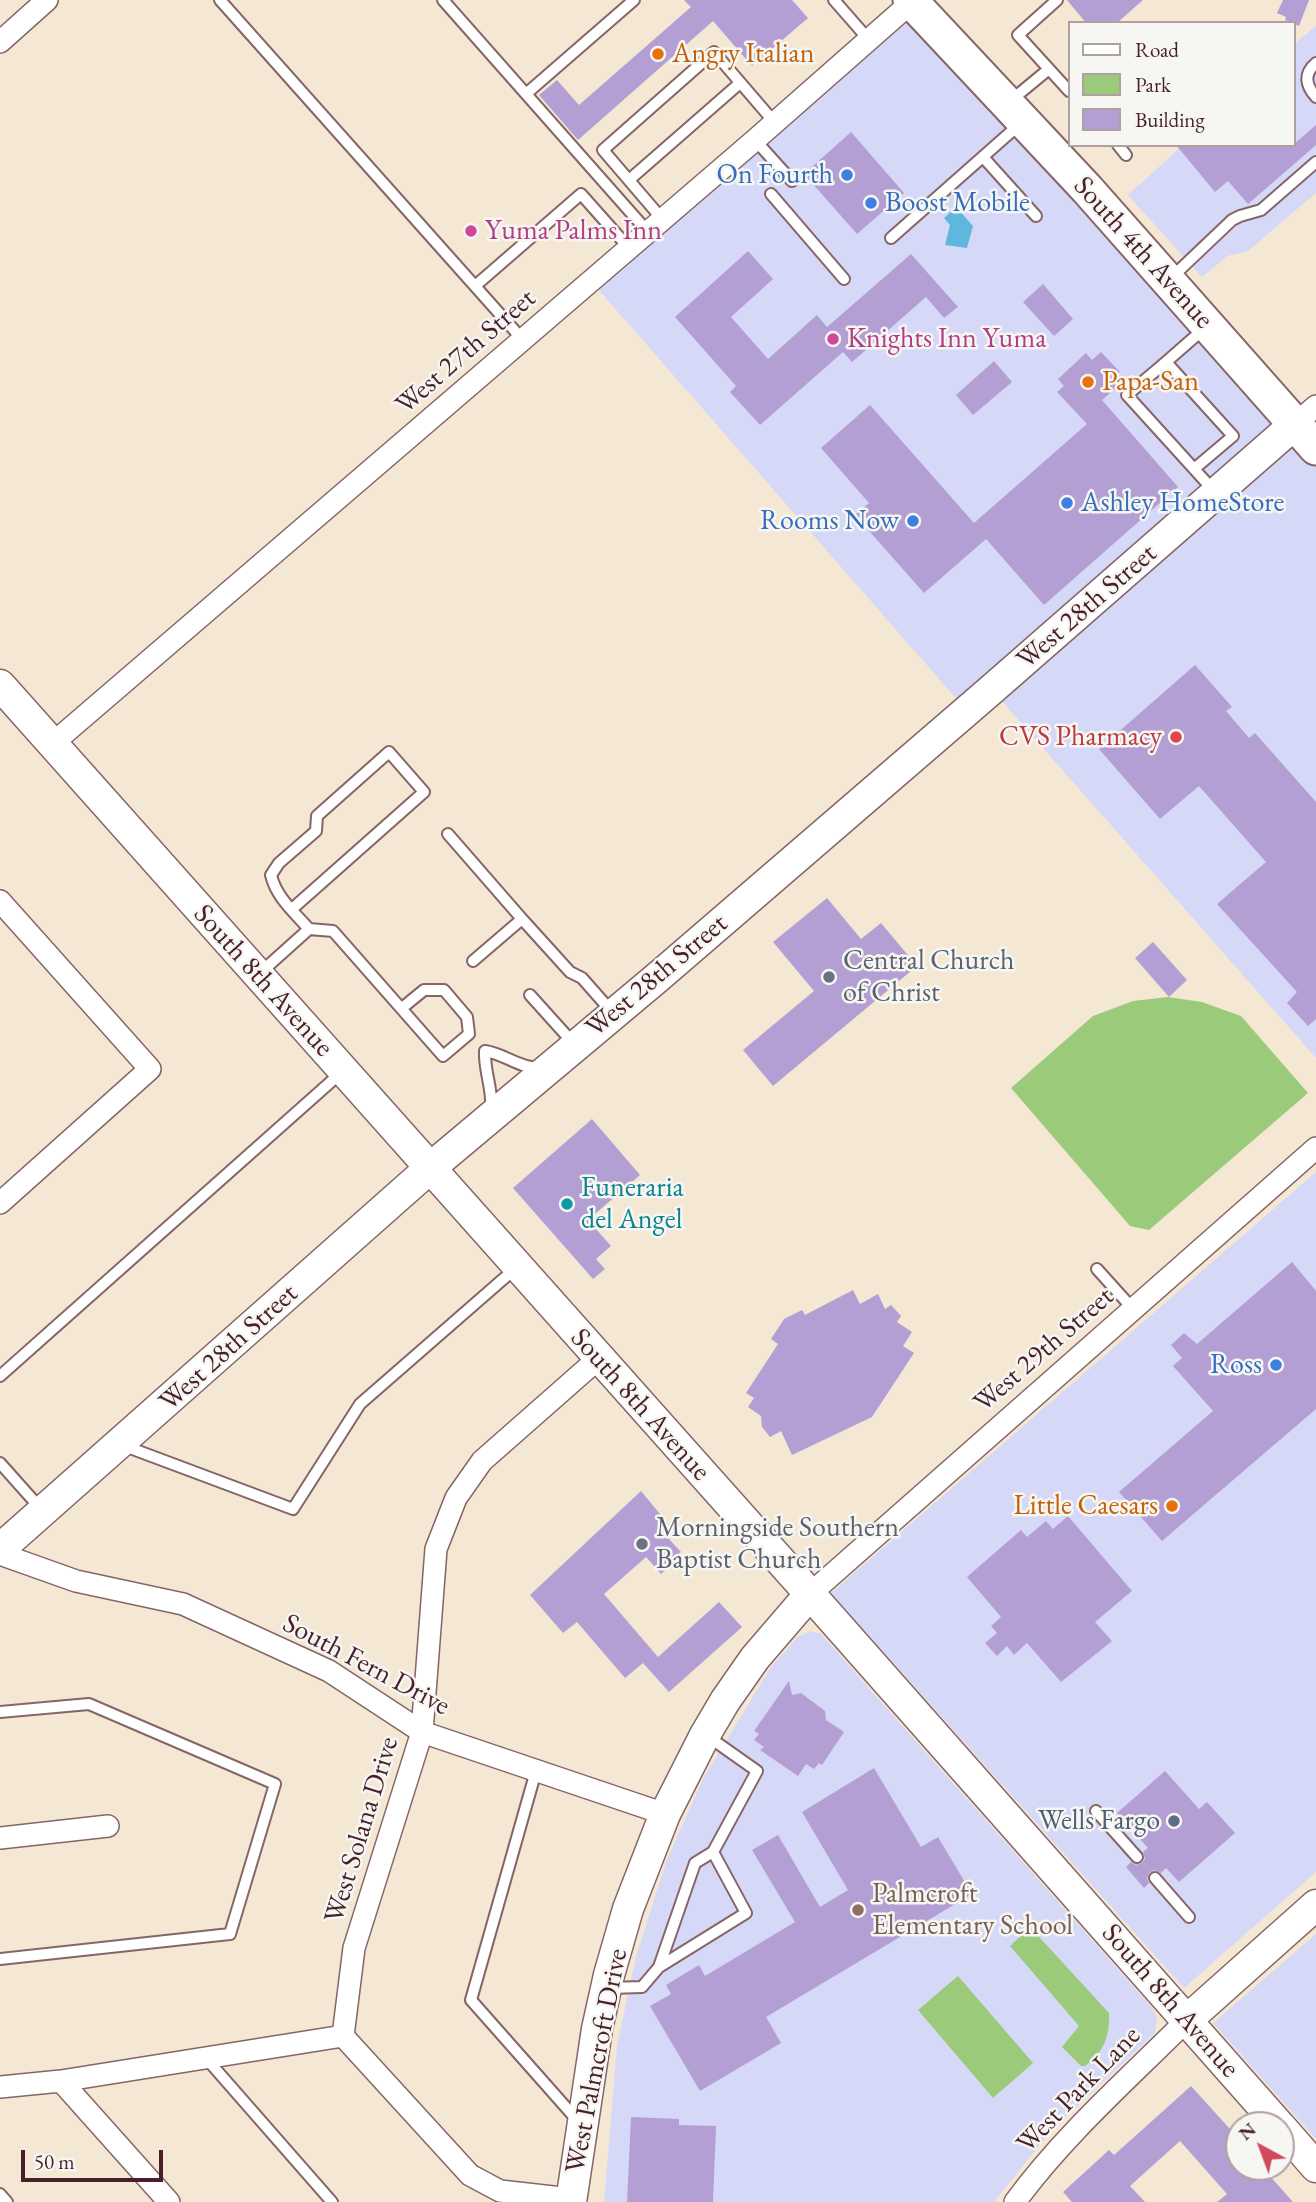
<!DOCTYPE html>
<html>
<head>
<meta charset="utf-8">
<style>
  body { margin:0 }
  #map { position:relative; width:1316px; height:2202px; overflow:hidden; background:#f4e7d4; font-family:"EB Garamond",serif }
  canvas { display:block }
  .legend { position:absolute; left:1068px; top:21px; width:228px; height:126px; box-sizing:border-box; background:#f6f6f2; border:2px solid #b1a0a2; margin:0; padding:9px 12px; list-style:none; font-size:21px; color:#4a1f2b }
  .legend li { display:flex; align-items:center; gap:14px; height:35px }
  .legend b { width:35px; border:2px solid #b1a0a2 }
  .north { position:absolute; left:1225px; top:2111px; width:70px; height:70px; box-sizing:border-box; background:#f6f6f2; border:2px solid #b1a0a2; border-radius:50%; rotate:319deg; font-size:19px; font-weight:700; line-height:28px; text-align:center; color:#4a1f2b }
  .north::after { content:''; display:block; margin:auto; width:24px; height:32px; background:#d1495b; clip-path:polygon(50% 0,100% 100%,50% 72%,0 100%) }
  .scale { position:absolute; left:21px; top:2150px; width:142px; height:32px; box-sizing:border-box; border:4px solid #4a1f2b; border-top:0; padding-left:9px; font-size:21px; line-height:24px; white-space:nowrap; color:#4a1f2b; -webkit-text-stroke:5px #f6f6f2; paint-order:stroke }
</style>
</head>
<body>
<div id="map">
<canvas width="1316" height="2202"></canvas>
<ul class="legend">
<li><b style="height:9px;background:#fff"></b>Road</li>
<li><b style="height:19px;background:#9bcb7a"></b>Park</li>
<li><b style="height:19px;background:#b49fd4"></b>Building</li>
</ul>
<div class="north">N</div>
<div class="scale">50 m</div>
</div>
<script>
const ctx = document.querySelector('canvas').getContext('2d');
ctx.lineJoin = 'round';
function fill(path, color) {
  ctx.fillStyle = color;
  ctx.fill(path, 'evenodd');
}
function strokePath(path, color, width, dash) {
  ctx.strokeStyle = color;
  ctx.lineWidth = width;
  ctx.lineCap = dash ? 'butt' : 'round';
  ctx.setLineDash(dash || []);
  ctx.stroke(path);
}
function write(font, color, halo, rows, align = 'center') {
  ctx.font = font + ' "EB Garamond",serif';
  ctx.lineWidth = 5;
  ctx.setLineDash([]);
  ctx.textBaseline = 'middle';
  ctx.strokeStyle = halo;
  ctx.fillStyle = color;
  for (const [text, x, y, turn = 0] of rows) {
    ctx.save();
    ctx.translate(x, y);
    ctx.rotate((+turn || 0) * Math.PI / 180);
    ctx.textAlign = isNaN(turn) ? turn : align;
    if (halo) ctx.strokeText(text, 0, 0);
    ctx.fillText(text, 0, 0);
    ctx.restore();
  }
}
fill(new Path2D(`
  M911,2L1295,424L1316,406V1058L992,690L967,711L591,281Z
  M1316,26V193L1248,251L1227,256L1202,277L1128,195L1183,145H1293V45Z
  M1316,1172V1872L1184,1988L831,1593Z
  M810,1631L821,1634L1153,2009L1157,2018L1155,2033L1050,2132L994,2202H604L617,2046L636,1957L666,1862L704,1777L771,1667L798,1637Z
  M1316,1934V2139L1213,2023Z`), '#d6d8f8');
fill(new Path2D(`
  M1168,997L1202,1002L1241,1016L1308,1093L1149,1230L1130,1226L1011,1088L1093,1016L1133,1001Z
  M1030,1927L1109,2013C1110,2036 1104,2052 1085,2066H1081L1062,2047L1079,2026L1010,1946Z
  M958,1976L1033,2063L993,2098L918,2010Z`), '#9bcb7a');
fill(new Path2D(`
  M956,207L973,226L967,248L945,245L950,225L944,218Z`), '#60b7dd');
fill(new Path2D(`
  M684,0H792L808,18L752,66L713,21L578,140L539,95L557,80L579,105L691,7Z
  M1067,0H1143L1117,23H1086Z
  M1283,0H1309L1299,26L1285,20L1286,17L1277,13Z
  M1316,125V145L1248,204L1228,181L1215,192L1176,145H1293Z
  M851,132L904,193L857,234L804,174Z
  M748,251L773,279L731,317L768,359L817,315L827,327L911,254L958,307L944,318L926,297L852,362L843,352L760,425L730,392L736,386L675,317Z
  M1043,284L1073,319L1054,336L1023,302Z
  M1101,352L1120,372L1113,378L1119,385L1102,400L1178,487L1044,605L986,539L924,593L855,515L869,503L821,448L870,405L974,523L1087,424L1057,392L1064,386L1058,379L1086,353L1092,360Z
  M994,361L1012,382L973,415L956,395Z
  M1195,665L1232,707L1226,711L1249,738L1255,733L1316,802V1019L1308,1026L1287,1003L1297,992L1217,904L1266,862L1199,786L1160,819L1099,749Z
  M827,898L861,939L881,923L917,966L773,1086L743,1050L814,991L773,942Z
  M1153,942L1187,980L1169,997L1135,958Z
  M592,1119L640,1175L588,1220L611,1246L596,1259L605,1269L593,1279L513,1188Z
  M1292,1262L1316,1291V1409L1162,1541L1119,1492L1213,1411L1173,1366L1182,1358L1171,1345L1184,1333L1197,1344Z
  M853,1290L860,1304L878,1294L885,1309L891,1305L901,1316L897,1322L912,1332L903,1346L914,1353L872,1417L792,1455L781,1431L770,1437L762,1427L761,1416L748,1407L754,1398L746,1393L778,1344L771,1339L784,1319L802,1310L805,1315Z
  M641,1491L669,1525V1539L681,1552L675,1557L677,1560L661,1574L646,1557L604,1594L658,1657L719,1602L742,1627L669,1692L643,1663L625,1678L577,1622L563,1633L530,1595Z
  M1068,1516L1132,1591L1095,1622L1112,1641L1061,1682L1027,1643L1014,1655L1007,1646L997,1656L985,1643L997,1633L991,1626L1001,1617L967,1577L1021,1530L1027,1537L1046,1521L1053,1529Z
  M789,1681L792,1695L801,1693L825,1711L826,1720L844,1732L822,1765L819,1763L814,1769L806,1764L798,1776L760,1750L764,1747L754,1740L759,1734L754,1731Z
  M874,1768L921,1847L938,1837L972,1894L766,2017L781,2043L700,2091L650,2006L671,1994L666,1985L699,1965L705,1976L795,1922L752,1850L778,1835L820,1907L848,1890L802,1812Z
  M1165,1771L1199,1809L1207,1802L1235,1833L1179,1882L1166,1868L1161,1873L1154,1870L1149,1873L1147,1879L1149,1883L1144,1888L1126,1867L1131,1862L1135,1865L1142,1863L1145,1859L1143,1852L1148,1848L1117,1813Z
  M1191,2086L1239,2139V2167H1262L1293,2202H1217L1227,2194L1180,2141L1130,2186L1145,2202H1072L1063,2192L1109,2150L1114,2155Z
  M631,2117L679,2119V2125L716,2126L713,2202H627Z`), '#b49fd4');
const lane = new Path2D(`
  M220,0L523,340
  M443,0L648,232
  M834,0L869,40
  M1057,0L1018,35L1069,91
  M1316,63C1303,74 1306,86 1316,97
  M527,93L634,0
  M1009,102L1049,69
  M755,140L792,181
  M1118,145L1126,155
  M983,157L1036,216
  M629,180L740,83
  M771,194L844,279
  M663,220L603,150L714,52L775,123
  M891,238L1021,123
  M1172,277L1232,220L1240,216L1261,210L1316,162
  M475,286L581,194L629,248
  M1166,362L1206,327
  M1194,469L1233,436L1166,362L1127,395L1215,492
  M448,834L522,919L473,961
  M522,919L570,972L582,978L612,1012
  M309,929L333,931L443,1056L469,1034L467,1017L444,990H424L402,1008
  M260,973L309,929C294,912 276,897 271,875L279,863L316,831L317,816L389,752L424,792L292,909
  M530,995L575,1045
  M491,1110C493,1088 484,1072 485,1051C505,1054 517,1067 538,1068
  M1097,1269L1133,1309
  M0,1376L343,1071
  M122,1445L293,1509L360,1404L517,1267
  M0,1463L41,1509
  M0,1712L89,1704L275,1784L230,1934L0,1959
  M536,1771L471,2000L578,2121
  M1096,1811L1137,1857
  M1155,1878L1189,1917
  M659,1967L746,1913L713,1852
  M609,1988L642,1987L659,1967L695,1863L713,1852L757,1771L706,1735
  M205,2057L332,2202
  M0,2194L7,2202`);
const street = new Path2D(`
  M0,42L47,0
  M1295,424L1316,406
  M52,744L755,140L914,0
  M0,901L150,1069L0,1203
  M0,1554L76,1581L183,1604L329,1671L422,1732L665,1814
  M810,1594L1316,1148
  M0,1838L108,1826
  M343,2036L354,1948L422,1732L436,1549L456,1498L482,1461L599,1358
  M343,2036L470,2175L500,2191L571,2199
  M61,2081L169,2202
  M0,2087L61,2081L343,2036
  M1015,2202C1064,2135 1128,2079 1187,2020`);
const secondary = new Path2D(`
  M0,685L810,1594L1279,2125
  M0,1549L429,1169L658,977L991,690L1295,424
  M1187,2020L1316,1905
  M1281,2127L1316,2167
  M571,2202L597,2029L609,1975L628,1909L665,1814L705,1735L725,1701L755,1658L810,1594`);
const primary = new Path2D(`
  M910,0L1087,189L1316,448`);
strokePath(lane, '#866566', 14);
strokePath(street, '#866566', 24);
strokePath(secondary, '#866566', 33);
strokePath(primary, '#866566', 37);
strokePath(lane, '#fff', 10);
strokePath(street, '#fff', 21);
strokePath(secondary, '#fff', 30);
strokePath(primary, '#fff', 33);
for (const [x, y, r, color] of [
  [658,54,7,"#e8710a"],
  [847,175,7,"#3f7fe0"],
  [871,203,7,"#3f7fe0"],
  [471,231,7,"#d1479c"],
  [833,339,7,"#d1479c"],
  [1088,382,7,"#e8710a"],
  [1067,503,7,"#3f7fe0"],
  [913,521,7,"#3f7fe0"],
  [1176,737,7,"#e0444e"],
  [829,977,7,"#6b7280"],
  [567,1204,7,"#0f9aa8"],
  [1276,1365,7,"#3f7fe0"],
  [1172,1506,7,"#e8710a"],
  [642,1544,7,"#6b7280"],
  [1174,1821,7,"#5c6f8a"],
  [858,1910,7,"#8d6e63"]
]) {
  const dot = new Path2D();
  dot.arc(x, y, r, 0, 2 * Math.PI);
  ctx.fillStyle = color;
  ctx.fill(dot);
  strokePath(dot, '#f6f6f2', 2.5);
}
write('28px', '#c56008', '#f6f6f2', [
  ["Angry Italian",672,54],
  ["Papa-San",1102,382],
  ["Little Caesars",1158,1506,"right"]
], 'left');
write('28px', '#366cbe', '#f6f6f2', [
  ["On Fourth",833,175],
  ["Boost Mobile",885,203,"left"],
  ["Ashley HomeStore",1081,503,"left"],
  ["Rooms Now",899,521],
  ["Ross",1262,1365]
], 'right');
write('28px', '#b23c85', '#f6f6f2', [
  ["Yuma Palms Inn",485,231],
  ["Knights Inn Yuma",847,339]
], 'left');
write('28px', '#4a1f2b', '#f6f6f2', [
  ["South 4th Avenue",1143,253,48],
  ["West 27th Street",466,352,-41],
  ["West 28th Street",1087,607,-41],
  ["West 28th Street",657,976,-40],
  ["South 8th Avenue",263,981,48],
  ["West 28th Street",229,1348,-42],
  ["West 29th Street",1044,1350,-41],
  ["South 8th Avenue",640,1405,48],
  ["South Fern Drive",366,1665,28],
  ["West Solana Drive",362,1830,-73],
  ["South 8th Avenue",1170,2001,49],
  ["West Palmcroft Drive",597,2061,-79],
  ["West Park Lane",1079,2090,-46]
]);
write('28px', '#be3a42', '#f6f6f2', [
  ["CVS Pharmacy",1162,737]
], 'right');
write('28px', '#5b616d', '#f6f6f2', [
  ["Central Church",843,961],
  ["of Christ",843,993],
  ["Morningside Southern",656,1528],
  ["Baptist Church",656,1560]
], 'left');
write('28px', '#0d838f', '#f6f6f2', [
  ["Funeraria",581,1188],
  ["del Angel",581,1220]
], 'left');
write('28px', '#4e5e75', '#f6f6f2', [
  ["Wells Fargo",1160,1821]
], 'right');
write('28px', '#785e54', '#f6f6f2', [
  ["Palmcroft",872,1894],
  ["Elementary School",872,1926]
], 'left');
</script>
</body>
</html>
